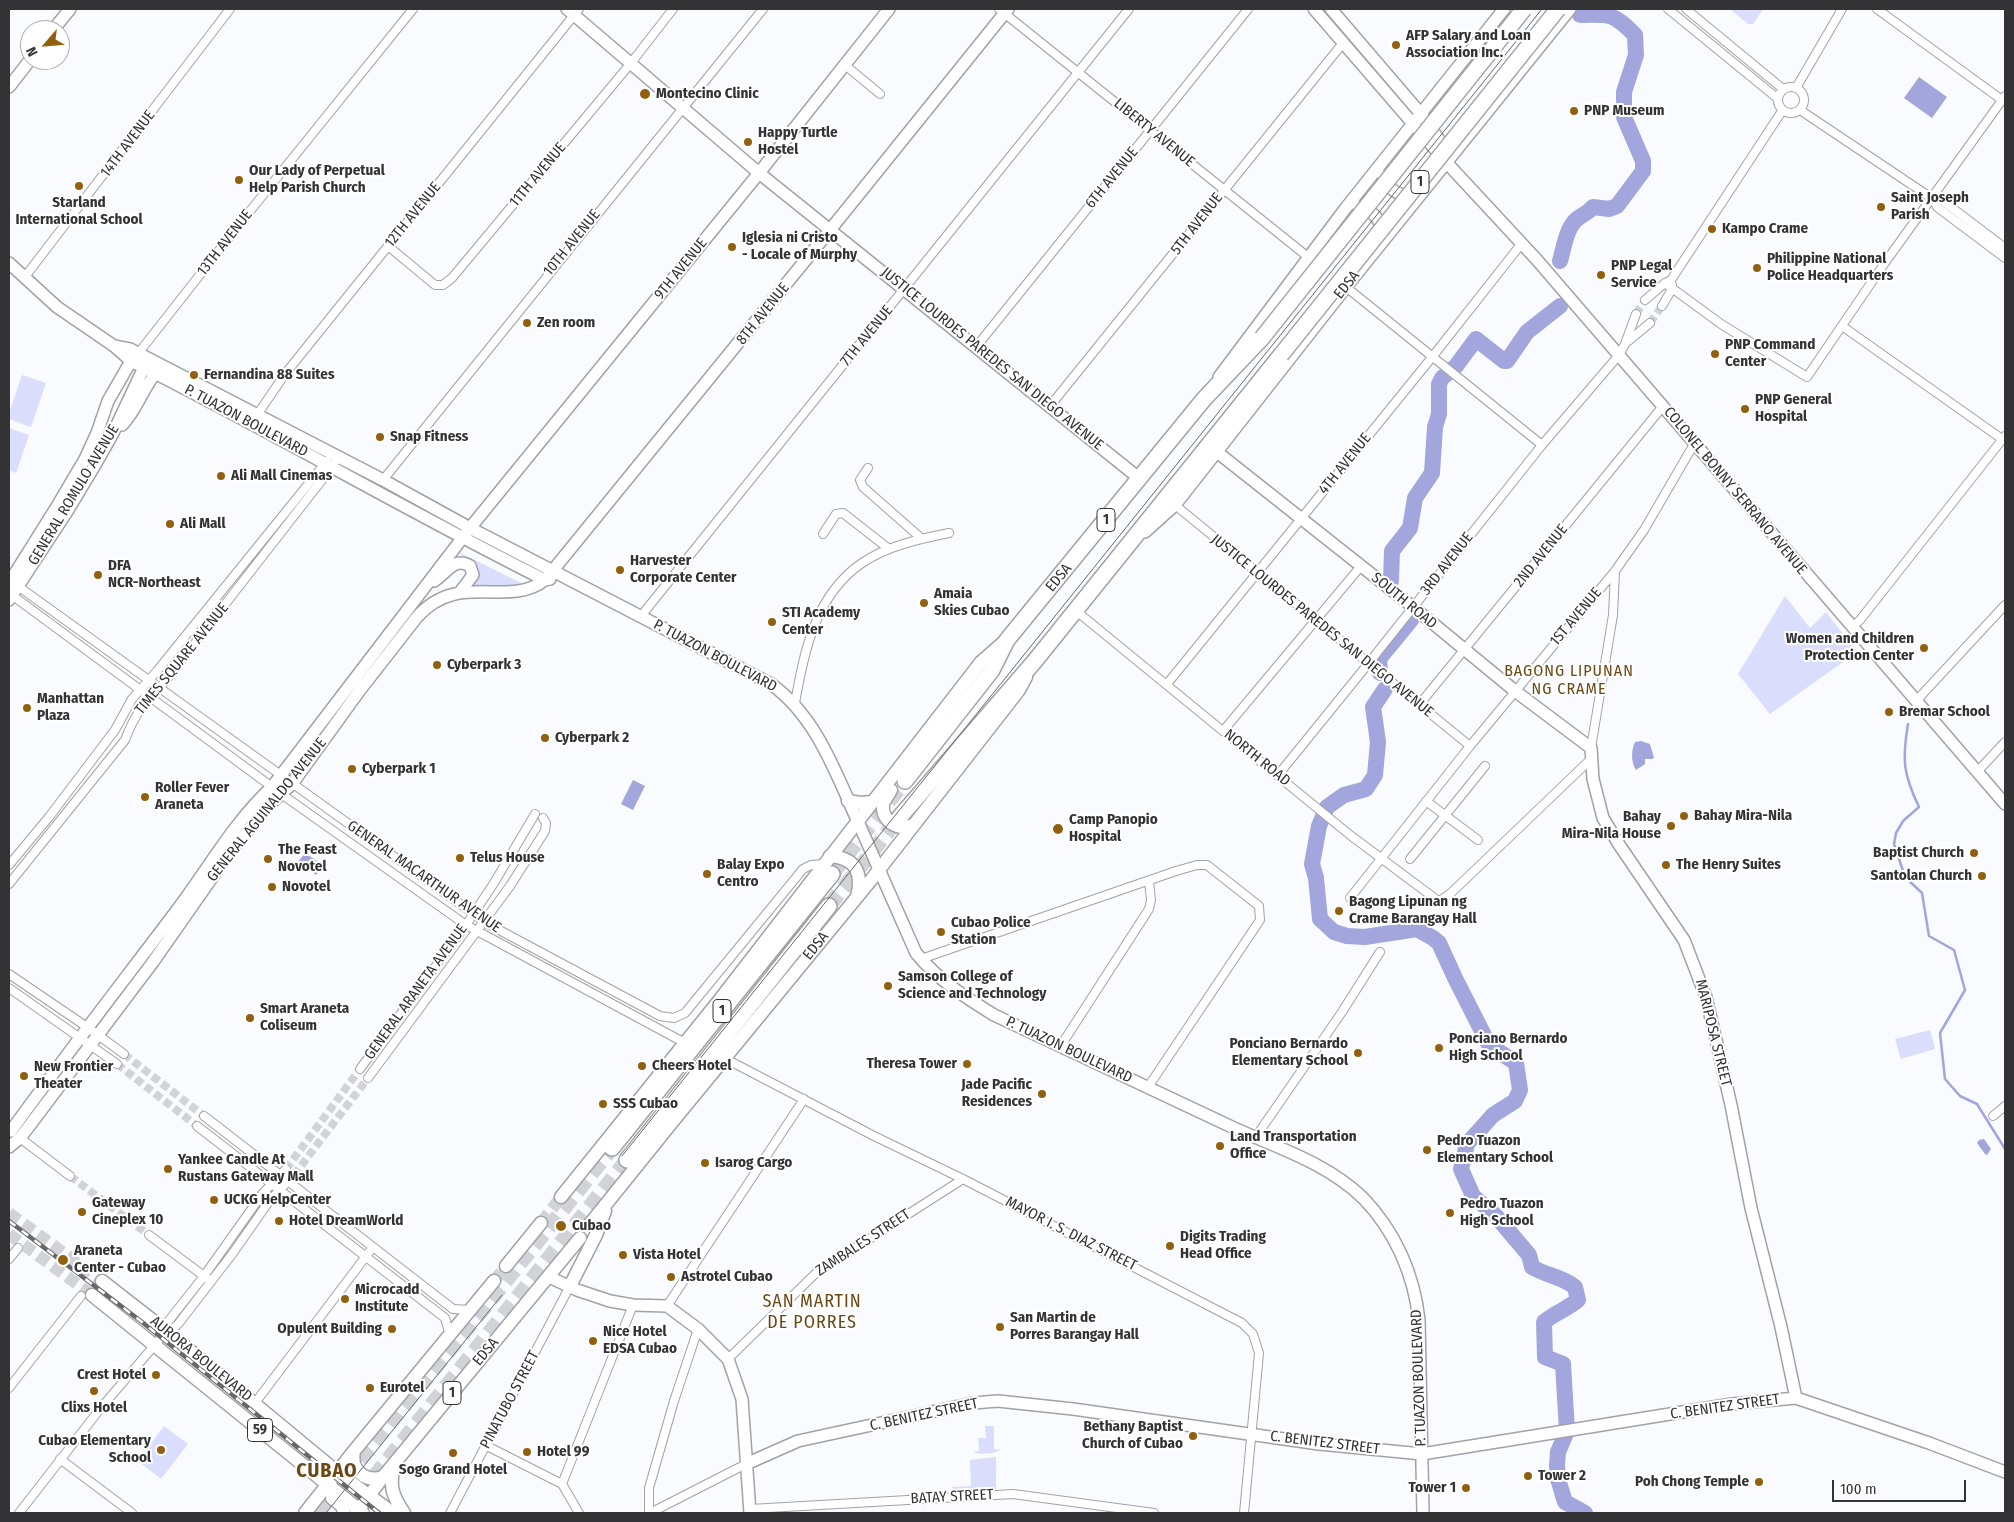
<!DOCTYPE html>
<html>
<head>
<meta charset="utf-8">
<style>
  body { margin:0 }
  #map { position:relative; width:2014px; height:1522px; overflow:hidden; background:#fafbff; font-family:"Fira Sans Condensed",sans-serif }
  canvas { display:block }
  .frame { position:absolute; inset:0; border:10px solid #333336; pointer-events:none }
  .north { position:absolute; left:20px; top:20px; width:50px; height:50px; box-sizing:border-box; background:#fff; border:1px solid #adadaf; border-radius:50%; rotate:243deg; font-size:14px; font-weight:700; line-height:20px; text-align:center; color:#333336 }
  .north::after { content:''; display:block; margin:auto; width:18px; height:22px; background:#91600e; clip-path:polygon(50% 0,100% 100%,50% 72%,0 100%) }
  .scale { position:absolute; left:1832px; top:1480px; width:134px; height:22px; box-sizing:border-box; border:2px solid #333336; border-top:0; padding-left:6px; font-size:15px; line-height:18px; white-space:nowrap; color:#333336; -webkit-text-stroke:4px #fff; paint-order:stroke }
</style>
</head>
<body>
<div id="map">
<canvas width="2014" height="1522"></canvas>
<div class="frame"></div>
<div class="north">N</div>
<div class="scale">100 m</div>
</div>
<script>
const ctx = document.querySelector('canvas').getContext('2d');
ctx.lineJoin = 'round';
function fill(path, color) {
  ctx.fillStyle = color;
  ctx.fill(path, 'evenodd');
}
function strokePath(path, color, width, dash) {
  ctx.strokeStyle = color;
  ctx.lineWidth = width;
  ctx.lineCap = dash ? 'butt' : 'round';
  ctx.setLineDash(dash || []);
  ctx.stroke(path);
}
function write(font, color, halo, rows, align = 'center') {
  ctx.font = font + ' "Fira Sans Condensed",sans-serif';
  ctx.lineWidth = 4;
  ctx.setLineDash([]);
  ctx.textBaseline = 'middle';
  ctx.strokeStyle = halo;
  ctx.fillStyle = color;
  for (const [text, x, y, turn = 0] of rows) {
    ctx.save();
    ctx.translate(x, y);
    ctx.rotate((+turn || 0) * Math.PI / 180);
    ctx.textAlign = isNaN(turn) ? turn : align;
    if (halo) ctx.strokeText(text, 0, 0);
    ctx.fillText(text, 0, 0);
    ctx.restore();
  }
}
fill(new Path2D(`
  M1730,9H1763L1753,24H1748Z
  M22,375L46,383L31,427L9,419V413Z
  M9,428L29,435L16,473L9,470Z
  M459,552L525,585L513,587L467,589L475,569Z
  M1785,596L1810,628L1826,612L1857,652L1770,714L1738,674Z
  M1930,1030L1935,1049L1901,1059L1895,1039Z
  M164,1426L188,1444L161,1479L138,1461Z
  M985,1426H994V1449L1001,1450C993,1454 981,1455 973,1452L979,1451L978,1438H986Z
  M996,1457V1491L952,1494V1487L971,1486L970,1460Z`), '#dbddfc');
fill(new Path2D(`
  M1919,77L1947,97L1932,118L1904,98Z
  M1641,741L1650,744L1654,758L1652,759H1645V764L1636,770C1631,763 1631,750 1635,742Z
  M633,780L645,786L633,810L621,804Z
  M305,853L323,865L316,875L298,862Z
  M1984,1139L1991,1149L1987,1155L1985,1154L1977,1143L1979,1140Z`), '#a3a5dd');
strokePath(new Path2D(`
  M1908,724C1902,759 1903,774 1919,807L1903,821L1896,833L1894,844L1905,877L1922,893L1929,936L1954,950L1965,990L1940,1033L1945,1079L1960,1096L1977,1104L2005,1149`), '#a3a5dd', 2.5);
strokePath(new Path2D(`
  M1560,261C1564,248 1566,228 1577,219C1583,214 1587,214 1593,207L1609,209L1617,206L1643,171V161L1624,117V92L1636,55L1635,35C1613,13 1611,14 1580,15
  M1391,581L1392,551L1410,528L1415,498L1432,473L1435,427L1439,414V384L1442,378L1456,366L1476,339L1504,361H1507L1527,332L1560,306
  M1380,673L1379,659L1411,620
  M1385,689L1373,707L1378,742L1375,775L1366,789L1344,795L1327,807L1319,826L1312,864L1316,878L1320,919L1334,932L1347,936L1365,937L1417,929L1433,938L1439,943L1455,978L1489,1045L1516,1063L1520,1090L1515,1101L1493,1115L1467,1144L1461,1169L1473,1196L1496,1216L1529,1255L1532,1267C1547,1276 1561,1276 1575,1287L1578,1300C1567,1309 1555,1313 1544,1322L1545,1357L1563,1364L1567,1431L1558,1452L1557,1465L1558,1479L1565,1502L1585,1513`), '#a3a5dd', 16);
strokePath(new Path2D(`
  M1636,314L1645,300
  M1650,323L1662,306
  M124,1054L204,1116
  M117,1064L197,1126
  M286,1169L360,1069
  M294,1175L368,1078
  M70,1176L149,1235`), '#d2d3d7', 8, [8, 4]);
strokePath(new Path2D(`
  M9,1213L102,1281
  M541,1223L561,1197
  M9,1234L92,1295
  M494,1281L506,1266`), '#d2d3d7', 12, [12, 6]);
strokePath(new Path2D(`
  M832,874L905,781
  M829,906L899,818
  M316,1513L498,1291L612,1148
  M345,1513L627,1160`), '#d2d3d7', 15, [15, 8]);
const street = new Path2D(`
  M999,9L1308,257
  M1668,9L1777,98
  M1686,9L1783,89
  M1877,9L2002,100
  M845,65L880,94
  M1778 100a13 13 0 1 1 26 0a13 13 0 1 1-26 0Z
  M1796,88L1842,9
  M1800,110L1933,199L1937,207L2005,258
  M1933,199L1939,198L2005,248
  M388,246L435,285H443L452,278L631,63L673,9
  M24,278L230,9
  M1665,283L1721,324L1807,377L1884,264L2005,96
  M1346,287L1542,445
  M1645,300L1665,283L1671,280L1782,111
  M1662,306L1672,289V285
  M1842,326L2002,439
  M1626,343L1650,323
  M976,347L1248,9
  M137,355L246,216L413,9
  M1050,406L1343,43
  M255,418L285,374L579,9
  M868,468L860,480L863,487L922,539
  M383,480L763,9
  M1175,505L1470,746
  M823,534L836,514L843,513L889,549
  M15,584L488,924L660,1016L674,1018L685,1013L803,869L811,865L824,864
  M9,593L287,798L466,925L685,1043
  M1075,610L1350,835L1437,900H1441L1451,893L1591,759
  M641,616L1129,9
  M1852,627L1860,620L2005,436
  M1167,684L1433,356L1522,243
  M1916,701L2005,605
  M795,703C804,652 815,595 862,563C887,546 919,539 949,533
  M1419,705L1663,406
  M1223,731L1361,566
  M1591,748L1613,615L1615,571
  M1977,772L2005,742
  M1278,775L1368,664L1542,445L1619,355L1625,344L1636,314
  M1426,801L1478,840
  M1410,859L1485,766
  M9,865L49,817L115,730L132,699L157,671L327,461
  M9,884L125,740C134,715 145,702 163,684L332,467L338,457
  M1350,898L1470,746L1615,571L1644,530L1694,444
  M921,959L1176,871L1197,865H1207L1259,906L1260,920L1148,1087
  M9,974L87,1027L124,1054
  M9,988L117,1064
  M1060,1047L1149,909L1151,900L1149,881
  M724,1058L874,1136L963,1179L1242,1323L1253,1334L1259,1353L1244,1513
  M360,1069L466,925L494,883L535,814
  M368,1078L510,886L545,831L546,823L543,818
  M204,1116L453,1309L471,1310
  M1993,1116L2005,1106
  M197,1126L445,1318L450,1335
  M20,1138L70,1176
  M1255,1138L1342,1012L1380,952
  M149,1235L208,1279
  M9,1259L18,1248
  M667,1306L804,1099
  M167,1335L179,1323L233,1253L270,1200L294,1175
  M728,1359L816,1273L963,1179
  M9,1388L81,1296
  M255,1403L373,1247
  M487,1446L562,1484L579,1513
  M60,1459L132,1513
  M562,1484L633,1305
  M750,1509L1013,1494L1154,1513
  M19,1513L100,1409L159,1340L163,1328L204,1276L263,1193L286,1169
  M450,1513L570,1286
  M649,1513V1488L674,1401L698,1329
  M650,1513L746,1464`);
const secondary = new Path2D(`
  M567,9L759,173L1140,479
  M1314,9L1446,162L1537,260L2005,804
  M1331,9L1421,114L1449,154
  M53,30L70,9
  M9,87L30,60
  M1383,176C1388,190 1400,197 1415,195
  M1358,207C1373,210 1382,220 1382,236
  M9,263L57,307L114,346L131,361C271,431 405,510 545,580L550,579
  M114,346L130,349L383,480L470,528L771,684C817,717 836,774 859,824C878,867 897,910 916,953C938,980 965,997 994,1015C1074,1053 1154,1090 1234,1128C1278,1148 1327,1163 1363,1198C1395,1231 1414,1274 1419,1320L1423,1513
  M1219,377L1345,209L1504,9
  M122,425C137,410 142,389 156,373
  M1217,452L1413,607L1515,691L1591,748L1593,779L1603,818L1620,846L1684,940L1706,997L1731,1105L1751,1208L1781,1327L1796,1398
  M1145,532L1175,505L1346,287L1570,9
  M434,581C447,573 454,556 470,566L473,575L460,592
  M9,583L56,508L85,459L97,433L108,401L131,361
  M9,600L68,510L95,465L113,433L147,361
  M11,1131C65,1056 122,983 177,910C208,869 234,822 272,787L470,528L759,173L889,9
  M9,1147L20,1138L27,1129L153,962L232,849L271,803L292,784L360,690L417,617C459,570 507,609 545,580L830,230L1008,9
  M549,1277L577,1290L610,1301L633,1305L667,1306L698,1329L728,1359L742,1399L750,1513
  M746,1464L798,1441L973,1403L998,1401L1073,1409L1319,1444L1422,1454L1732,1404L1796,1398L1929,1443L2005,1472`);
const primary = new Path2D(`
  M891,790L883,803C881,821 897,831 913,825
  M848,801L860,803L873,802
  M830,856C856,858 863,873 857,897
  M561,1197L718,1002L981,662L1004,642
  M590,1224L673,1121L871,880L1019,690L1026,677
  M506,1266L541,1223
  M102,1281L170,1334L337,1472L393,1513
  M570,1286L596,1235L605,1211
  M92,1295L363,1513
  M354,1451C350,1469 364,1483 383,1477
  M394,1465C389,1486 392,1495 404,1513
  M332,1498L342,1506L344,1513
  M305,1513L354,1451L494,1281
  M356,1513L383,1477L580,1238`);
const highway = new Path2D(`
  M905,781L992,670L1007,640L1204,399L1262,338
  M899,818L1034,662L1281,355
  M612,1148L832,874
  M627,1160L829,906`);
strokePath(street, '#a1a2a8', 10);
strokePath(secondary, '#a1a2a8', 14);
strokePath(primary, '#a1a2a8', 15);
strokePath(highway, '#a1a2a8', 18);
strokePath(street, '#fff', 8);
strokePath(secondary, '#fff', 11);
strokePath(primary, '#fff', 12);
strokePath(highway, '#fff', 15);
strokePath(new Path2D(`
  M622,1156L1542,9
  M326,1513L502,1295`), '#68686b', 1);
const rail = new Path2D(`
  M9,1221L142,1322L379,1513`);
strokePath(rail, '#68686b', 4.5);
strokePath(rail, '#fff', 2.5, [8]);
const highwayBridge = new Path2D(`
  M1262,338L1524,9
  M1281,355L1558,9`);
strokePath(highwayBridge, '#a1a2a8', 18, []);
strokePath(highwayBridge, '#fff', 15);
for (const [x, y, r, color] of [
  [1396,45,5,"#91600e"],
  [645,94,6,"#91600e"],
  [1574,111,5,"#91600e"],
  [748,142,5,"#91600e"],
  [239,180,5,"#91600e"],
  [79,186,5,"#91600e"],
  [1881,207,5,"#91600e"],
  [1712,229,5,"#91600e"],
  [732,247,5,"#91600e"],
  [1757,268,5,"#91600e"],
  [1601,275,5,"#91600e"],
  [527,323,5,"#91600e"],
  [1715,354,5,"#91600e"],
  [194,375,5,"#91600e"],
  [1745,409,5,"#91600e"],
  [380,437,5,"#91600e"],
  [221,476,5,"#91600e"],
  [170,524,5,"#91600e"],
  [620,570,5,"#91600e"],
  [98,575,5,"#91600e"],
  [924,603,5,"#91600e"],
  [772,622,5,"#91600e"],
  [1924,648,5,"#91600e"],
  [437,665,5,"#91600e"],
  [27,708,5,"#91600e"],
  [1889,712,5,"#91600e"],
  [545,738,5,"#91600e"],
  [352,769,5,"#91600e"],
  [145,797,5,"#91600e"],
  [1684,816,5,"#91600e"],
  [1671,826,5,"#91600e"],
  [1058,829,6,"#91600e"],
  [1974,853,5,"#91600e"],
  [460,858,5,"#91600e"],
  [268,859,5,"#91600e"],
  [1666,865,5,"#91600e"],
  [707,874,5,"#91600e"],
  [1982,876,5,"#91600e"],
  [272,887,5,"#91600e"],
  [1339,911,5,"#91600e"],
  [941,932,5,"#91600e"],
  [888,986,5,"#91600e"],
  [250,1018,5,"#91600e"],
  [1439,1048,5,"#91600e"],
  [1358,1053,5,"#91600e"],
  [967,1064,5,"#91600e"],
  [642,1066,5,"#91600e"],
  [24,1076,5,"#91600e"],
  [1042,1094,5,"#91600e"],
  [603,1104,5,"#91600e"],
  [1220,1146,5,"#91600e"],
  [1427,1150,5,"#91600e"],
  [705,1163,5,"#91600e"],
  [168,1169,5,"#91600e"],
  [214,1200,5,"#91600e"],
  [82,1212,5,"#91600e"],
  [1450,1213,5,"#91600e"],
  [279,1221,5,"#91600e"],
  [561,1226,6,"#91600e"],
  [1170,1246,5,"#91600e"],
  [623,1255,5,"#91600e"],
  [63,1260,6,"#91600e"],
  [671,1277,5,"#91600e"],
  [345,1299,5,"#91600e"],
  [1000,1327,5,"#91600e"],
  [392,1329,5,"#91600e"],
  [593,1341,5,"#91600e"],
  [156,1375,5,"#91600e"],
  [370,1388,5,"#91600e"],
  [94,1391,5,"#91600e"],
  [1193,1436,5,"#91600e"],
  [161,1450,5,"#91600e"],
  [527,1452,5,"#91600e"],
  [453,1453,5,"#91600e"],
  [1528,1476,5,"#91600e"],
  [1759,1482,5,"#91600e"],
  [1466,1488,5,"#91600e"]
]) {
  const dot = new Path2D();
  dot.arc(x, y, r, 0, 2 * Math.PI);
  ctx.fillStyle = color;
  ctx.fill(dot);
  strokePath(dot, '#fff', 2);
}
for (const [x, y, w] of [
  [1420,182,18],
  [1106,520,18],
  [722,1011,18],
  [452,1393,18],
  [260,1430,25]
]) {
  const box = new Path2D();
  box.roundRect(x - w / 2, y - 11.5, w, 23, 4);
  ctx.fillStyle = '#fff';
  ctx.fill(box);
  strokePath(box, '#333336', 1);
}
write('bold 14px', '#333336', null, [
  ["1",1420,182],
  ["1",1106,520],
  ["1",722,1011],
  ["1",452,1393],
  ["59",260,1430]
]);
write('bold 15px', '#333336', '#fff', [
  ["AFP Salary and Loan",1406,36],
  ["Association Inc.",1406,53],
  ["Montecino Clinic",656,94],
  ["PNP Museum",1584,111],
  ["Happy Turtle",758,133],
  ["Hostel",758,150],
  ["Our Lady of Perpetual",249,171],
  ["Help Parish Church",249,188],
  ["Saint Joseph",1891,198],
  ["Parish",1891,215],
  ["Starland",79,203,"center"],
  ["International School",79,220,"center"],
  ["Kampo Crame",1722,229],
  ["Iglesia ni Cristo",742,238],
  ["- Locale of Murphy",742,255],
  ["Philippine National",1767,259],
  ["Police Headquarters",1767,276],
  ["PNP Legal",1611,266],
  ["Service",1611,283],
  ["Zen room",537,323],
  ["PNP Command",1725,345],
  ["Center",1725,362],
  ["Fernandina 88 Suites",204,375],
  ["PNP General",1755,400],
  ["Hospital",1755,417],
  ["Snap Fitness",390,437],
  ["Ali Mall Cinemas",231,476],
  ["Ali Mall",180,524],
  ["Harvester",630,561],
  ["Corporate Center",630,578],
  ["DFA",108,566],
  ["NCR-Northeast",108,583],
  ["Amaia",934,594],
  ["Skies Cubao",934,611],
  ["STI Academy",782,613],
  ["Center",782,630],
  ["Women and Children",1914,639,"right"],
  ["Protection Center",1914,656,"right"],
  ["Cyberpark 3",447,665],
  ["Manhattan",37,699],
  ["Plaza",37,716],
  ["Bremar School",1899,712],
  ["Cyberpark 2",555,738],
  ["Cyberpark 1",362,769],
  ["Roller Fever",155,788],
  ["Araneta",155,805],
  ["Bahay Mira-Nila",1694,816],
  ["Bahay",1661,817,"right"],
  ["Mira-Nila House",1661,834,"right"],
  ["Camp Panopio",1069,820],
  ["Hospital",1069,837],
  ["The Feast",278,850],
  ["Novotel",278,867],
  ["Baptist Church",1964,853,"right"],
  ["Telus House",470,858],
  ["Balay Expo",717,865],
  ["Centro",717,882],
  ["The Henry Suites",1676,865],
  ["Santolan Church",1972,876,"right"],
  ["Novotel",282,887],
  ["Bagong Lipunan ng",1349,902],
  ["Crame Barangay Hall",1349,919],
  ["Cubao Police",951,923],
  ["Station",951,940],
  ["Samson College of",898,977],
  ["Science and Technology",898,994],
  ["Smart Araneta",260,1009],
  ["Coliseum",260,1026],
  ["Ponciano Bernardo",1449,1039],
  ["High School",1449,1056],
  ["Ponciano Bernardo",1348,1044,"right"],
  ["Elementary School",1348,1061,"right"],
  ["Theresa Tower",957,1064,"right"],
  ["Cheers Hotel",652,1066],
  ["New Frontier",34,1067],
  ["Theater",34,1084],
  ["Jade Pacific",1032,1085,"right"],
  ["Residences",1032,1102,"right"],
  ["SSS Cubao",613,1104],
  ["Land Transportation",1230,1137],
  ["Office",1230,1154],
  ["Pedro Tuazon",1437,1141],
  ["Elementary School",1437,1158],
  ["Yankee Candle At",178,1160],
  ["Rustans Gateway Mall",178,1177],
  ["Isarog Cargo",715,1163],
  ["UCKG HelpCenter",224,1200],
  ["Gateway",92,1203],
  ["Cineplex 10",92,1220],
  ["Pedro Tuazon",1460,1204],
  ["High School",1460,1221],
  ["Hotel DreamWorld",289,1221],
  ["Cubao",572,1226],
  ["Digits Trading",1180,1237],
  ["Head Office",1180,1254],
  ["Araneta",74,1251],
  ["Center - Cubao",74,1268],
  ["Vista Hotel",633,1255],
  ["Astrotel Cubao",681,1277],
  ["Microcadd",355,1290],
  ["Institute",355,1307],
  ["San Martin de",1010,1318],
  ["Porres Barangay Hall",1010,1335],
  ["Opulent Building",382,1329,"right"],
  ["Nice Hotel",603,1332],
  ["EDSA Cubao",603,1349],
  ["Crest Hotel",146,1375,"right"],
  ["Eurotel",380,1388],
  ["Clixs Hotel",94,1408,"center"],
  ["Bethany Baptist",1183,1427,"right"],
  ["Church of Cubao",1183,1444,"right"],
  ["Cubao Elementary",151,1441,"right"],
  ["School",151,1458,"right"],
  ["Hotel 99",537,1452],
  ["Sogo Grand Hotel",453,1470,"center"],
  ["Tower 2",1538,1476],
  ["Poh Chong Temple",1749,1482,"right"],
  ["Tower 1",1456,1488,"right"]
], 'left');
write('15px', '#333336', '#fff', [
  ["LIBERTY AVENUE",1154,133,39],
  ["14TH AVENUE",128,144,-53],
  ["11TH AVENUE",538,175,-50],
  ["6TH AVENUE",1112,178,-51],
  ["12TH AVENUE",413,215,-51],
  ["5TH AVENUE",1197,224,-52],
  ["13TH AVENUE",225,243,-52],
  ["10TH AVENUE",572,243,-51],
  ["9TH AVENUE",681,269,-51],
  ["EDSA",1347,285,-51],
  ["8TH AVENUE",763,314,-51],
  ["7TH AVENUE",867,336,-51],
  ["JUSTICE LOURDES PAREDES SAN DIEGO AVENUE",992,359,39],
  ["P. TUAZON BOULEVARD",246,421,28],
  ["4TH AVENUE",1345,464,-51],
  ["COLONEL BONNY SERRANO AVENUE",1735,491,50],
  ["GENERAL ROMULO AVENUE",74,495,-59],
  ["2ND AVENUE",1541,556,-51],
  ["3RD AVENUE",1447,564,-52],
  ["EDSA",1059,578,-50],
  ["SOUTH ROAD",1404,601,39],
  ["1ST AVENUE",1576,617,-50],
  ["JUSTICE LOURDES PAREDES SAN DIEGO AVENUE",1322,626,39],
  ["P. TUAZON BOULEVARD",715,656,28],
  ["TIMES SQUARE AVENUE",182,659,-51],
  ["NORTH ROAD",1257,758,39],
  ["GENERAL AGUINALDO AVENUE",267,810,-51],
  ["GENERAL MACARTHUR AVENUE",424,877,35],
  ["EDSA",816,946,-51],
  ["GENERAL ARANETA AVENUE",416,992,-54],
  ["MARIPOSA STREET",1713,1033,76],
  ["P. TUAZON BOULEVARD",1069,1050,25],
  ["MAYOR I. S. DIAZ STREET",1071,1234,27],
  ["ZAMBALES STREET",863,1243,-33],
  ["EDSA",486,1352,-50],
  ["AURORA BOULEVARD",201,1359,39],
  ["P. TUAZON BOULEVARD",1419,1378,-92],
  ["PINATUBO STREET",510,1400,-62],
  ["C. BENITEZ STREET",1725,1407,-8],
  ["C. BENITEZ STREET",924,1415,-12],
  ["C. BENITEZ STREET",1325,1443,7],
  ["BATAY STREET",952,1497,-3]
]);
ctx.letterSpacing = '1px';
write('16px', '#6b4916', '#fff', [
  ["BAGONG LIPUNAN",1569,672],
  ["NG CRAME",1569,690]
]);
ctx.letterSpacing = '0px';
ctx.letterSpacing = '1px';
write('18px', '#6b4916', '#fff', [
  ["SAN MARTIN",812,1302],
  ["DE PORRES",812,1323]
]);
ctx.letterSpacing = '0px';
ctx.letterSpacing = '1px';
write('bold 20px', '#6b4916', '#fff', [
  ["CUBAO",327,1471]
]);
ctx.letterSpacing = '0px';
</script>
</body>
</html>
